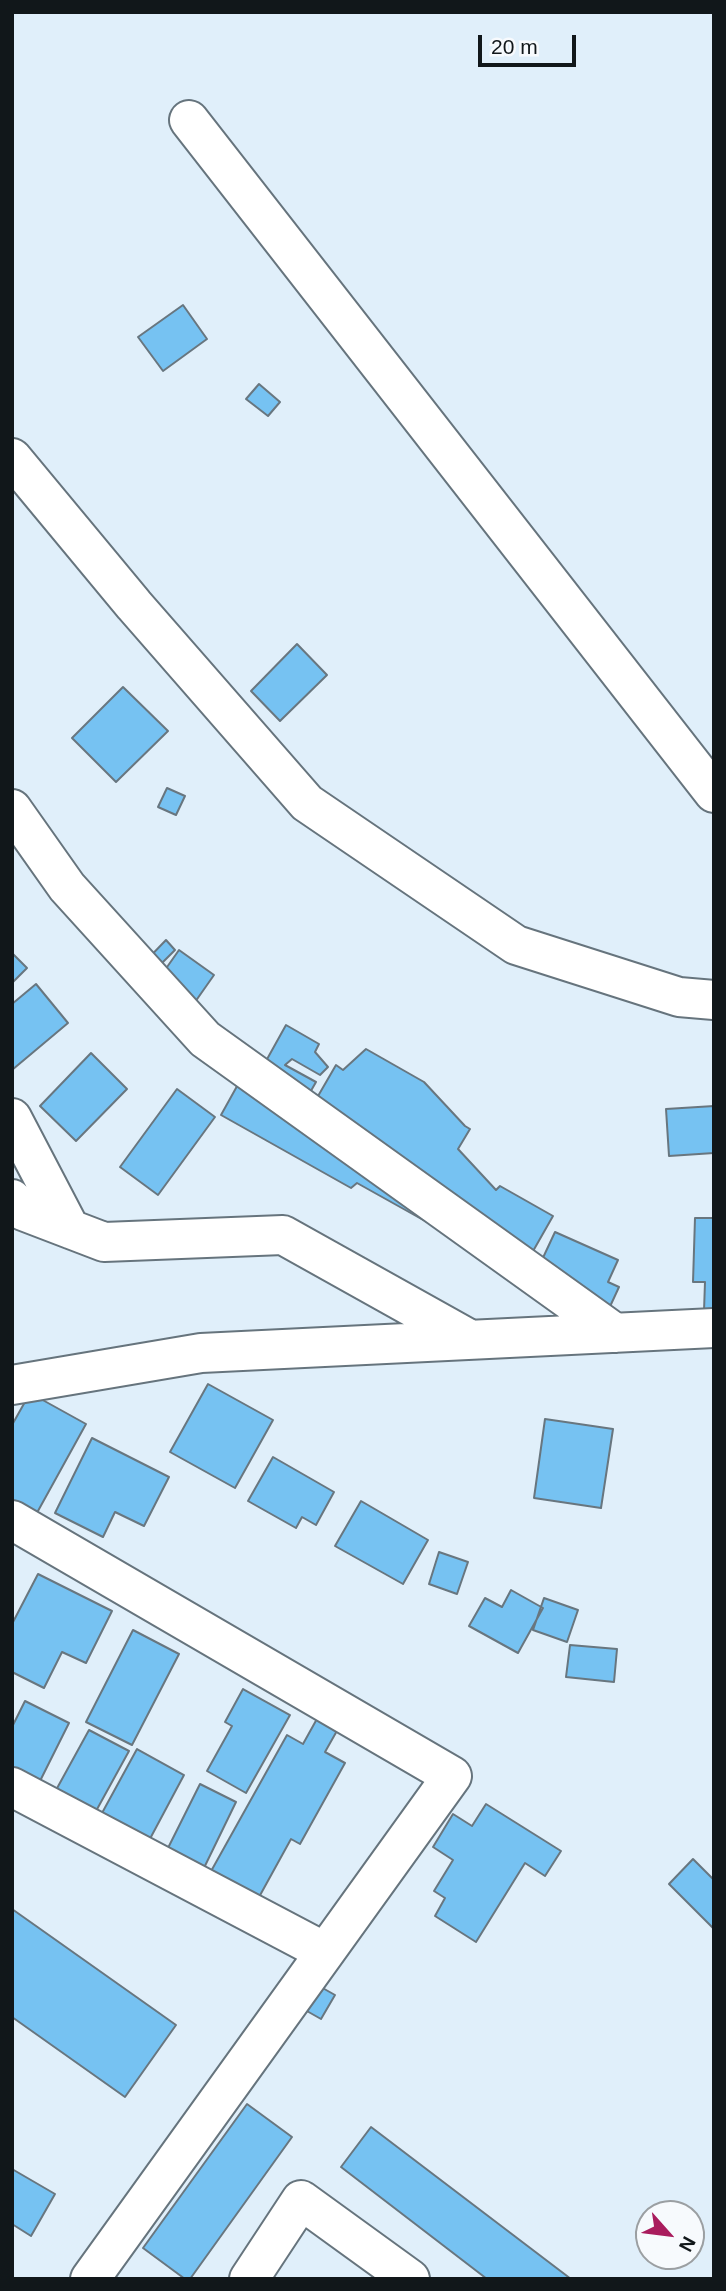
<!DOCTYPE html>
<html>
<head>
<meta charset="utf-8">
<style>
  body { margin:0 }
  #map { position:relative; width:726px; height:2291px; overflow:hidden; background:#e0effa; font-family:Arial,sans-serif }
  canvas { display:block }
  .frame { position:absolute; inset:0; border:14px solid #11171a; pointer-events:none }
  .north { position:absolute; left:635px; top:2200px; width:70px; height:70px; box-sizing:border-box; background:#f7fafd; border:2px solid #9b9fa2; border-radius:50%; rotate:118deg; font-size:19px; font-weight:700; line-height:28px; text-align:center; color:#11171a }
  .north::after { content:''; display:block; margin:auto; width:24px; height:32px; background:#a91c5d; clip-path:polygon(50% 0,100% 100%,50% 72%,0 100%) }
  .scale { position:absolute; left:478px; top:35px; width:98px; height:32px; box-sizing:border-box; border:4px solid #11171a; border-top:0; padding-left:9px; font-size:21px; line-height:24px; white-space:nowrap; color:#11171a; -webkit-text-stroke:5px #f7fafd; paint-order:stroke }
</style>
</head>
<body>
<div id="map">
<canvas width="726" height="2291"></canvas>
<div class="frame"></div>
<div class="north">N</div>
<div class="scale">20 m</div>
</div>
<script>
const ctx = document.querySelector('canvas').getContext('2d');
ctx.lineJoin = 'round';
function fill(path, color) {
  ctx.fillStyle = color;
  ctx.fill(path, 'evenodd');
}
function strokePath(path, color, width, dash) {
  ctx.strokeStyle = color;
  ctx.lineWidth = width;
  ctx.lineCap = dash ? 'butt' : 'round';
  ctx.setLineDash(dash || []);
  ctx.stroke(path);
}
const building = new Path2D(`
  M183,305L207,339L163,371L138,337Z
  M259,384L280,402L268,416L246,399Z
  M297,644L327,675L280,721L251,691Z
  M123,687L168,731L116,782L72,738Z
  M167,788L185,796L176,815L158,807Z
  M166,940L175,950L145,980L136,971Z
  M179,950L214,975L181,1022L146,997Z
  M12,953L27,968L12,983Z
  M36,984L68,1023L12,1070V1004Z
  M286,1025L319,1044L315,1052L328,1067L320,1075L292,1059L285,1065L316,1082L308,1096L314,1103L336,1065L343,1070L366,1049L424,1082L465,1126L470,1129L458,1149L496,1190L500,1186L553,1216L520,1274L357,1183L351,1188L221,1115L246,1070H261Z
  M91,1053L127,1089L76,1141L40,1106Z
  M177,1089L215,1117L158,1195L120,1167Z
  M714,1106V1153L669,1156L666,1109Z
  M695,1218H714V1311H704L705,1282H693Z
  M555,1232L618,1260L608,1282L619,1287L601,1326L527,1292Z
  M208,1384L273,1420L235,1488L170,1452Z
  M30,1393L86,1424L33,1520L12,1509V1425Z
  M545,1419L613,1429L601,1508L534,1498Z
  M92,1438L169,1477L144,1526L115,1512L103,1537L55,1513Z
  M273,1457L334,1492L316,1525L302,1517L296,1528L248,1501Z
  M361,1501L428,1540L403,1584L335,1546Z
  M439,1552L468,1562L457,1594L429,1584Z
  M38,1574L112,1611L86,1663L62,1652L44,1688L12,1672V1624Z
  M511,1590L543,1608L518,1653L469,1626L485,1598L502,1607Z
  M544,1598L578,1610L567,1642L533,1630Z
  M133,1630L179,1654L132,1745L86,1722Z
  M570,1645L617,1649L614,1682L566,1677Z
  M243,1689L290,1715L246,1793L207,1771L232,1726L225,1722Z
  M25,1701L69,1723L33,1795L12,1785V1727Z
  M318,1717L338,1729L325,1752L345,1763L300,1844L291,1839L253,1908L205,1882L287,1735L303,1744Z
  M89,1730L129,1751L90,1822L50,1801Z
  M137,1749L184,1775L144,1850L96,1824Z
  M200,1784L236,1802L202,1872L165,1854Z
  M486,1804L561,1851L545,1876L525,1863L476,1942L435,1916L445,1898L434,1891L453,1860L433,1847L453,1814L472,1826Z
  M693,1859L714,1880V1929L669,1884Z
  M12,1909L176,2025L125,2097L12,2017Z
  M312,1982L335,1995L321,2019L298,2006Z
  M247,2104L292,2137L190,2279H185L143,2248Z
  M371,2127L571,2279H487L341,2167Z
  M12,2169L55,2194L31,2236L12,2224Z`);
fill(building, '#76c2f2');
strokePath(building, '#68767f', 2);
const minor = new Path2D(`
  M189,120L714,793
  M12,458L134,605L307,803L516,945L679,997L714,1000
  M12,809L67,887L205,1039L615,1333
  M12,1118L70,1229
  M12,1199L23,1211L104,1242L283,1235L471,1340
  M12,1385L201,1353L714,1328
  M12,1520L452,1776L90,2279
  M12,1787L325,1952
  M249,2279L301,2200L410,2279`);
strokePath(minor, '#66747d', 42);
strokePath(minor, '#fff', 38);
</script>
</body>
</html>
